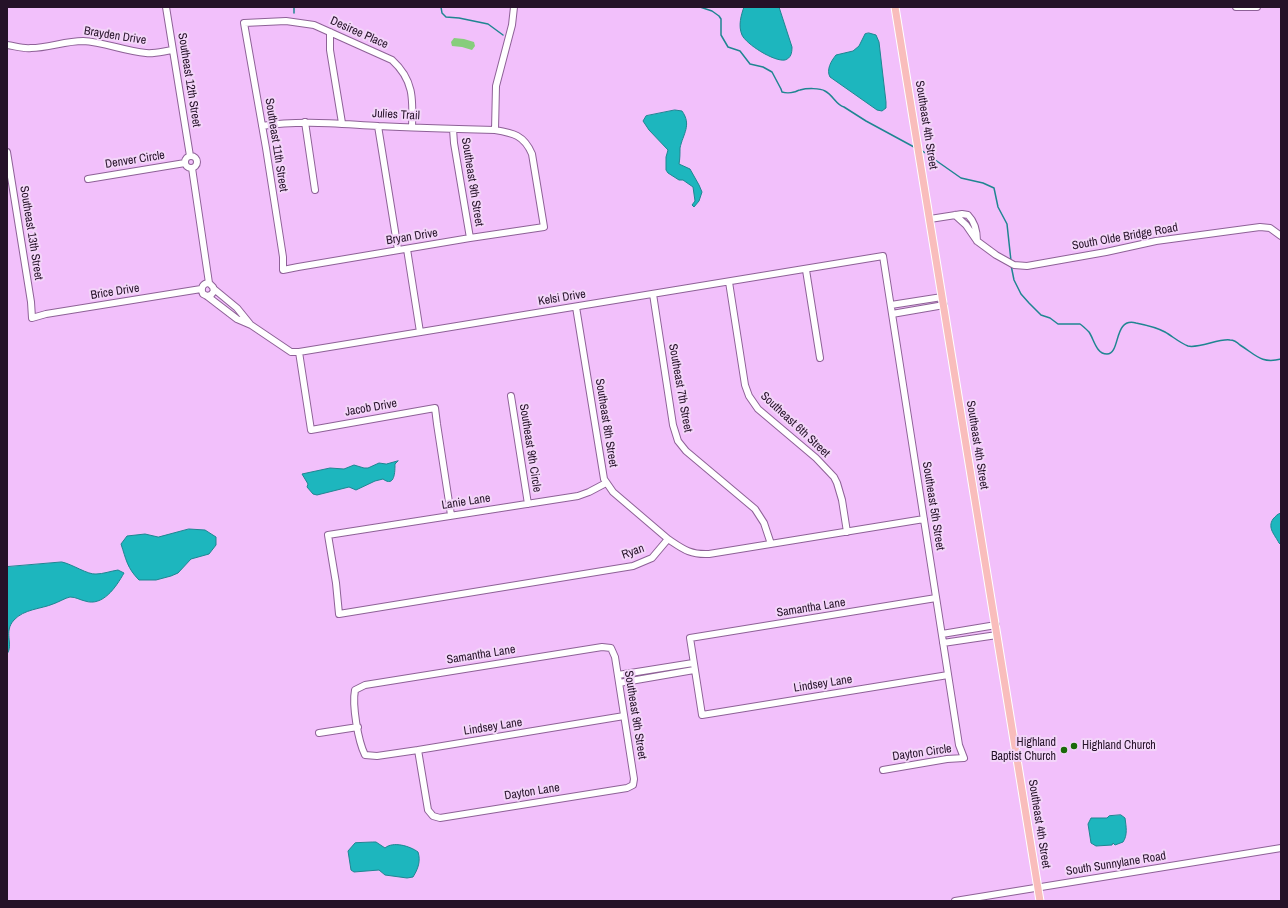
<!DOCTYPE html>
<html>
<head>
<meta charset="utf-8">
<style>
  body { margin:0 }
  #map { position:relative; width:1288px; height:908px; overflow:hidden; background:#f2c0fb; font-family:"Archivo Narrow",sans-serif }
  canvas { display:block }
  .frame { position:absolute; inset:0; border:8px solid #251228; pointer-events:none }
</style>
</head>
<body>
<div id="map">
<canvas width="1288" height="908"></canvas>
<div class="frame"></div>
</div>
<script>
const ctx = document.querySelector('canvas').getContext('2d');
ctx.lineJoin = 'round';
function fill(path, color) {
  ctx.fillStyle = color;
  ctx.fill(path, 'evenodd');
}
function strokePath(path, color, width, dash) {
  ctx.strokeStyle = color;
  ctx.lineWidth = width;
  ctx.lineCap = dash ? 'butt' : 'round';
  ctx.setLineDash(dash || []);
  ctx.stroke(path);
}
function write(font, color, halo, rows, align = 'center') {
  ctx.font = font + ' "Archivo Narrow",sans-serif';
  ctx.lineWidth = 4;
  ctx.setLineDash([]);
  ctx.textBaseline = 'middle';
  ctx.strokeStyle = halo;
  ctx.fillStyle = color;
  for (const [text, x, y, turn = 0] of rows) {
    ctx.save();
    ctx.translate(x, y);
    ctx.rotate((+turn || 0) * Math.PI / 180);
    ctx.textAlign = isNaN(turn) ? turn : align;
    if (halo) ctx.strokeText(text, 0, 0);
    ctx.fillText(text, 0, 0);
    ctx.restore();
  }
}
fill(new Path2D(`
  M454,38L464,39L474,42L475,46L472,50L462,47L452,46L451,42Z`), '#87cd7c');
const water = new Path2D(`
  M744,7H779L792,47C792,53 791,58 785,60C774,62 746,44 742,35C738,26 741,15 744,7Z
  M869,33L876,35L879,42L886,102V108L882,111L877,110L830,77C826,70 831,61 836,55L853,51L859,46L865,34Z
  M675,110L682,111C692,125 683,134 680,148C680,153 680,159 679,164L690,169L699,185L702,192L699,201L694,207L692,205L695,201L693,187L683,180H679L668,173L666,170V157L668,150L649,130L643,121L646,116Z
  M398,461L395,464C395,471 395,488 383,479L375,481L356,490L349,487L317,495L313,494L307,487L308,484L302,474L330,468L344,469L354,465L364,468H368L379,463L386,464Z
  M1281,513V545L1279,543C1275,535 1267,528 1273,519C1276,516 1277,514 1281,513Z
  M189,529L205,530L216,537V545L209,554L191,559L178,573L171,576L156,580H139C127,568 126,559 121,544L127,536L145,534L158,537Z
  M62,562C72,564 88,575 96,574C103,574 111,571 118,570L124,573C116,587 103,607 85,601C80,600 76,597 70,597C65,598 59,602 53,604C41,609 24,609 14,620C3,632 14,644 7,654V567Z
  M1121,815L1125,818C1126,826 1128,835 1123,842L1115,845L1113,843L1112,845L1096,846L1091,843L1088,824L1091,818H1107L1109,816Z
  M373,842H376L385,848C393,841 410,846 418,852C421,861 418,869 413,877L407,878L385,875L379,870L354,872L351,870L348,851L355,843Z`);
fill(water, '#1db6be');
strokePath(water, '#1f8591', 1);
strokePath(new Path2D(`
  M441,7L442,13L446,17L459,18L488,24L503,35
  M700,7L712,11L719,16L721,19V35L728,47L740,51L750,64L763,67L772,72L781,89L782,92C785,93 791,93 794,92C796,92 798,90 800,90C807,88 820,88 825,91C833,95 836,105 844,107L866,121L914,147
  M294,13V7
  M921,150L961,178L983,183L994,188L998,207L1007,224L1011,261
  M1011,265L1014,280L1021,294L1029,303L1041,315L1050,318L1058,324H1080C1083,326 1086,329 1089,332C1094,339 1096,354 1107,354C1121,354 1113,317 1136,323C1146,325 1156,327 1165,332C1172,336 1180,343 1188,346C1198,349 1220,338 1230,340C1234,340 1237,342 1240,345C1256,355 1261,364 1281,359`), '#1f8591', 1.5);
const minor = new Path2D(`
  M166,7L190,156
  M1236,7H1257
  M330,32V50L342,123
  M7,45C15,46 23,49 31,48C48,48 65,41 83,41C104,42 124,51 146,53C155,54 164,51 173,50
  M305,122L315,190
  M262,126C302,120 338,124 378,126C417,128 456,129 495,130C513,133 524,135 532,154L544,227L470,238L298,267L283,270V257L266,148L244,23L286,21L314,25L392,60C414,80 413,99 412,127
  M378,126L398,250
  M453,129L454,143L470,238
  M495,130L496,86L512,25L514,7
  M7,152L31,302L32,318L46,314L201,289
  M185 162a6 6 0 1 1 12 0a6 6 0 1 1-12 0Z
  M192,168L209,283
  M88,179L185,163
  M955,215L966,225L977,241L996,255L1014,265L1027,266L1106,252L1156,241L1260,227L1270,228L1281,236
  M930,219L962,214L968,215C975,222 977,232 977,241
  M407,249L420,332
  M806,270L820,358
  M729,282L745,385L749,396L758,409L816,458L834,477L837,483L842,500L847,532
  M214,289L237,308L250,324
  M653,294L673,425L678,441L686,451L755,509L764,523L771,544
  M207,296L211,295L214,291L213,287L209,283C203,283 200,288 203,294L207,296L237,319L251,325L291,352H299L883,256L959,745L964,758L947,759L883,770
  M891,305L942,297
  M576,307L604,479L613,492L668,539
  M892,314L944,305
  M299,352L311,430L435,408L437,424L451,515
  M511,396L528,504
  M606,483L589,492L578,496L328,535L336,583L339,614L633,566L652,558L668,539C683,549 690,555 709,554L924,519
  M936,598L690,638L702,715L948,675
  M942,634L996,625
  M943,643L997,635
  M618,675L693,663
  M619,683L694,670
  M319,733L358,727
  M418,750L428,810L433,816L440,818L627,788L633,785L634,779L615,657L611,648L602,647L365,685L355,690C352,705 358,741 365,755L377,756L418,750L624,716
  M955,901L1281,848`);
const major = new Path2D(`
  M895,7L1040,901`);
strokePath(minor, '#8e6197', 8);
strokePath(major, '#fff', 9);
strokePath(minor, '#fff', 6);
strokePath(major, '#f9bdbc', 7);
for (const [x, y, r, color] of [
  [1074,746,4,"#1a6909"],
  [1064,750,4,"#1a6909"]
]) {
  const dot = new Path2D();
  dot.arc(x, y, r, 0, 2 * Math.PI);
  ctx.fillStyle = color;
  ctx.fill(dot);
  strokePath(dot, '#f3d5f9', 1.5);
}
write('12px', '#251228', '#f3d5f9', [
  ["Desiree Place",359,33,24],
  ["Brayden Drive",115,36,9],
  ["Southeast 12th Street",189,80,81],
  ["Julies Trail",396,115,3],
  ["Southeast 4th Street",926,125,81],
  ["Southeast 11th Street",276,145,81],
  ["Denver Circle",135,160,-9],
  ["Southeast 9th Street",472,182,81],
  ["Southeast 13th Street",31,233,81],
  ["Bryan Drive",412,237,-9],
  ["South Olde Bridge Road",1125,237,-10],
  ["Brice Drive",115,292,-9],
  ["Kelsi Drive",562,298,-9],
  ["Southeast 7th Street",680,388,80],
  ["Jacob Drive",371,408,-10],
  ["Southeast 8th Street",606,423,81],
  ["Southeast 6th Street",795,425,43],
  ["Southeast 4th Street",977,445,81],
  ["Southeast 9th Circle",530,448,81],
  ["Lanie Lane",466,502,-9],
  ["Southeast 5th Street",933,506,81],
  ["Ryan",633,552,-19],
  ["Samantha Lane",811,608,-9],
  ["Samantha Lane",481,655,-9],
  ["Lindsey Lane",823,684,-9],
  ["Southeast 9th Street",635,715,81],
  ["Lindsey Lane",493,727,-9],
  ["Dayton Circle",922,753,-8],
  ["Dayton Lane",532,792,-9],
  ["Southeast 4th Street",1039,824,81],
  ["South Sunnylane Road",1116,864,-9]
]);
write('12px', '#251228', '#f3d5f9', [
  ["Highland",1056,743],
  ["Baptist Church",1056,757],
  ["Highland Church",1082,746,"left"]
], 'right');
</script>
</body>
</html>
